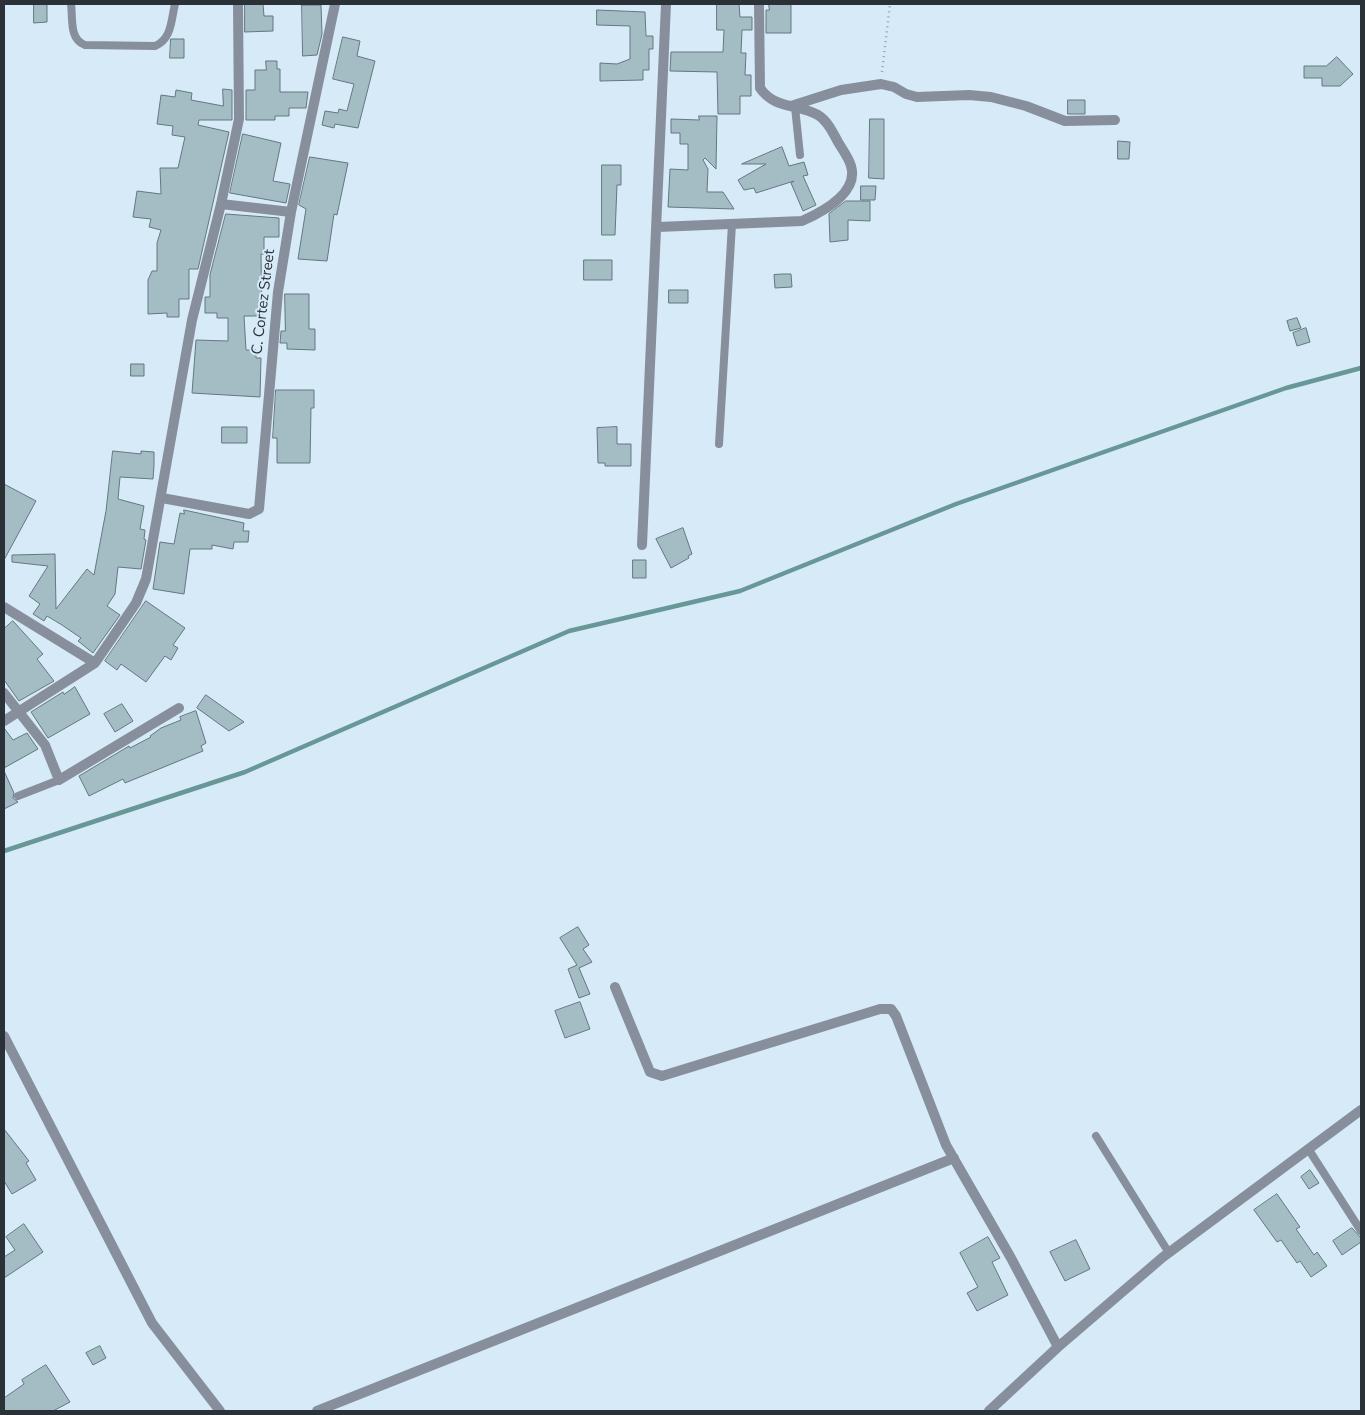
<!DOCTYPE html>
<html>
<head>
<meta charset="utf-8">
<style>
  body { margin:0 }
  #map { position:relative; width:1365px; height:1415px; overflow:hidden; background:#d7eaf8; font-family:"Nunito Sans",sans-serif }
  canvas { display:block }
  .frame { position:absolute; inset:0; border:5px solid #2a3137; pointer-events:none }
</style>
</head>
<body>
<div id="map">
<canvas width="1365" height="1415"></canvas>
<div class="frame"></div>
</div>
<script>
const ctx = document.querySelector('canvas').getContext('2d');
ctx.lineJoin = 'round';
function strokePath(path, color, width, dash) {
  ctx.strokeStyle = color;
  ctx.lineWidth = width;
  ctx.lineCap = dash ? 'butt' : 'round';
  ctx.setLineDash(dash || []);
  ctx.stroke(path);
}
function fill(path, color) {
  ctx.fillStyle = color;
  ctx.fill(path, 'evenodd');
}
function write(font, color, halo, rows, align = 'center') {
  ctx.font = font + ' "Nunito Sans",sans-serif';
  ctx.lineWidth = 4;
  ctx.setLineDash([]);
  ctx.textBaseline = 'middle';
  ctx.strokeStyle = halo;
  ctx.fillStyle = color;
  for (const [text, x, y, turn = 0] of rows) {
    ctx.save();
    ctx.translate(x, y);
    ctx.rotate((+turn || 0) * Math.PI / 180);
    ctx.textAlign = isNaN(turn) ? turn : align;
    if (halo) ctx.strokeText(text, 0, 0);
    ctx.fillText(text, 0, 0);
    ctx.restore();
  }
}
strokePath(new Path2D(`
  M4,851L245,772L569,631L740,591L956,504L1286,388L1361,368`), '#689798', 4.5);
const building = new Path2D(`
  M34,4H47V22L34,23Z
  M245,4H263L264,16H273V31L245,32Z
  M717,4H739L740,17H752V30H742L741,53H746L745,75H751V96H740V114H718L717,72L670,71L671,52H723L724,30H717Z
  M769,4H791V33H766V10H769Z
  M302,5H321L322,34L317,55L303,56Z
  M597,10L645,12L646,36H653V49H649V70H643V80L600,81V63L617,64L630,59V26L597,25Z
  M343,37L360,41L357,56L375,61L358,128L335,124L334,128L322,125L325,111L338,113L339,109L347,111L354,84L333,79Z
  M171,39H184V58H170Z
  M1337,57L1353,74L1340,86H1322V78H1304V66H1326Z
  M266,61H277V69H280V92H308L306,108H289V116H275V120H246V90H255V70H266Z
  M223,89L232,90V120H199L198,125L229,132L198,269H189V299H179V317H167V313L148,314V280L152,271H157V243L161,230L149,227L151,219L133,217L137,191L161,194L160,168H178L185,137L172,135L173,126L157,124L161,95L175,97L176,90L192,93L191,100L223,106Z
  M1068,100H1085V114H1068Z
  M699,116H717L716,169L705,158L703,160L708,169L707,192H723L734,209L668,207L670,169L688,170V144H680V133H671V119L699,120Z
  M870,119H884V179L869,178Z
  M243,134L281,143L273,181L290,184L286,203L230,193Z
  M1118,141L1130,142L1129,159H1118Z
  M782,147L789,166L804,162L808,175L803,176L816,205L803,211L791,183L794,181L756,193L754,188L744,190L738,180L766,164H742Z
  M310,157L348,163L337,215L334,214L327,261L298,259L306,209L299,205Z
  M602,165H621V185H617L615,235H602Z
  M861,186H876L875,200H861Z
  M846,201H870V221L848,220V240L830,242L829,214Z
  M226,214L279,218V237H264V254H261L262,316H244L246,350H256V358H261L260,397L192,393L196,340L228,341V318H217V313H205V297H210V275Z
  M584,260H612V280H584Z
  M782,274H791L792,287L775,288L774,275Z
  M669,290H688V303H669Z
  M285,294H309V329H315V350L287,349V343H280L281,331H285Z
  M1297,318L1301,328L1290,331L1287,321Z
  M1306,328L1310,342L1297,346L1293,333Z
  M131,364H144V376H131Z
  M276,390H314V408H311L310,463H277V438H273Z
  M222,427H247V443H222Z
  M617,427V444H631V466H605V463H598L597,428Z
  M113,451L141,454V451L154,452V465L153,479L120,477L118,499L144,506L140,529L145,530L144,539L146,540L141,569L118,567L115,594L107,606L120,615L93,653L78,641L81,638L62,625L47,616L44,621L33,614L40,604L29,596L48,566L12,562V555L55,554L56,609L87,569L94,575L106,511Z
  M4,484L36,501L4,560Z
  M184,510L244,523L243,531H249L248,542H234L233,549L212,545V549H190L184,594L153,589L160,542L174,544L180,513L184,514Z
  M683,528L692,554L688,556L689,558L671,568L656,539Z
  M633,560H646V578H633Z
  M146,601L185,628L173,645L178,648L171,660L165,656L146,682L121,664L117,670L105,661Z
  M13,621L43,654L37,659L54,681L19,701L4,680V629Z
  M75,687L90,714L48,738L31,712L63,692L64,694Z
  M206,695L244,722L229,731L197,708Z
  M122,704L133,721L115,732L104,714Z
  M196,711L206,743L201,746L203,751L125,783L123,779L89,796L79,776L129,746L130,748L151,737L150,736L161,728L181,720L180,717Z
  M4,728L13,740L27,733L38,749L4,768Z
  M4,771L14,793L13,798L18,802L4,809Z
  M578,927L589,945L583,949L592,962L579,968L590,994L579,998L568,969L577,965L560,938Z
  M580,1002L590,1029L565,1038L555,1011Z
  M4,1129L29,1161L26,1163L36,1180L12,1194L4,1181Z
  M1310,1170L1319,1183L1309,1189L1301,1177Z
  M1277,1194L1300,1227L1296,1229L1314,1255L1317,1252L1327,1266L1311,1277L1300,1261L1297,1263L1281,1240L1277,1242L1254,1210Z
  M24,1224L43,1252L4,1278V1257L15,1250L6,1237Z
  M1352,1228L1361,1238V1242L1342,1255L1333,1241Z
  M988,1237L1000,1258L992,1262L1008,1295L977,1311L967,1293L978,1287L960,1253Z
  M1076,1240L1090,1269L1065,1281L1050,1252Z
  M100,1346L106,1358L93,1365L86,1353Z
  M46,1365L70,1402L53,1411H4V1398L24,1384L22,1380Z`);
fill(building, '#a4bcc4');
strokePath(building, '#627880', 1);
strokePath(new Path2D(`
  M882,72L890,4`), '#93a1ac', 2.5, [1, 4]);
strokePath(new Path2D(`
  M71,4C73,19 69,39 85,45L155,46C172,39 171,20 175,4
  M795,107L800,155
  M719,444L732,224
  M18,796L59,780
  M1096,1136L1169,1253
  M1309,1150L1361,1231`), '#878f9d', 8);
strokePath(new Path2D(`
  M791,106L841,90L881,84L894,87L906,94L917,97L969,95L991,97L1026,106L1065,121L1115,120
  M221,204L291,212
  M658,227L802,221C822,212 859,193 851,166C849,158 842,149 838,142C833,133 828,121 818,115C798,104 774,109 760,88L759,4
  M162,498L249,514L259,509L278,292L291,212L335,4
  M642,545L666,4
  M4,607L95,663L136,603L146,579L192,320L221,204L239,119L238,4
  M4,693L45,745L59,780L179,708
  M4,721L95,663
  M615,987L650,1072L662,1076L880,1009H891L896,1016L946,1145L1011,1258L1058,1347
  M4,1036L152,1323L220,1411
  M317,1411L954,1158
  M989,1411L1058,1347L1163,1257L1361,1110`), '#878f9d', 10);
write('15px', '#2a3137', '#d7eaf8', [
  ["C. Cortez Street",264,302,-83]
]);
</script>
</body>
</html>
